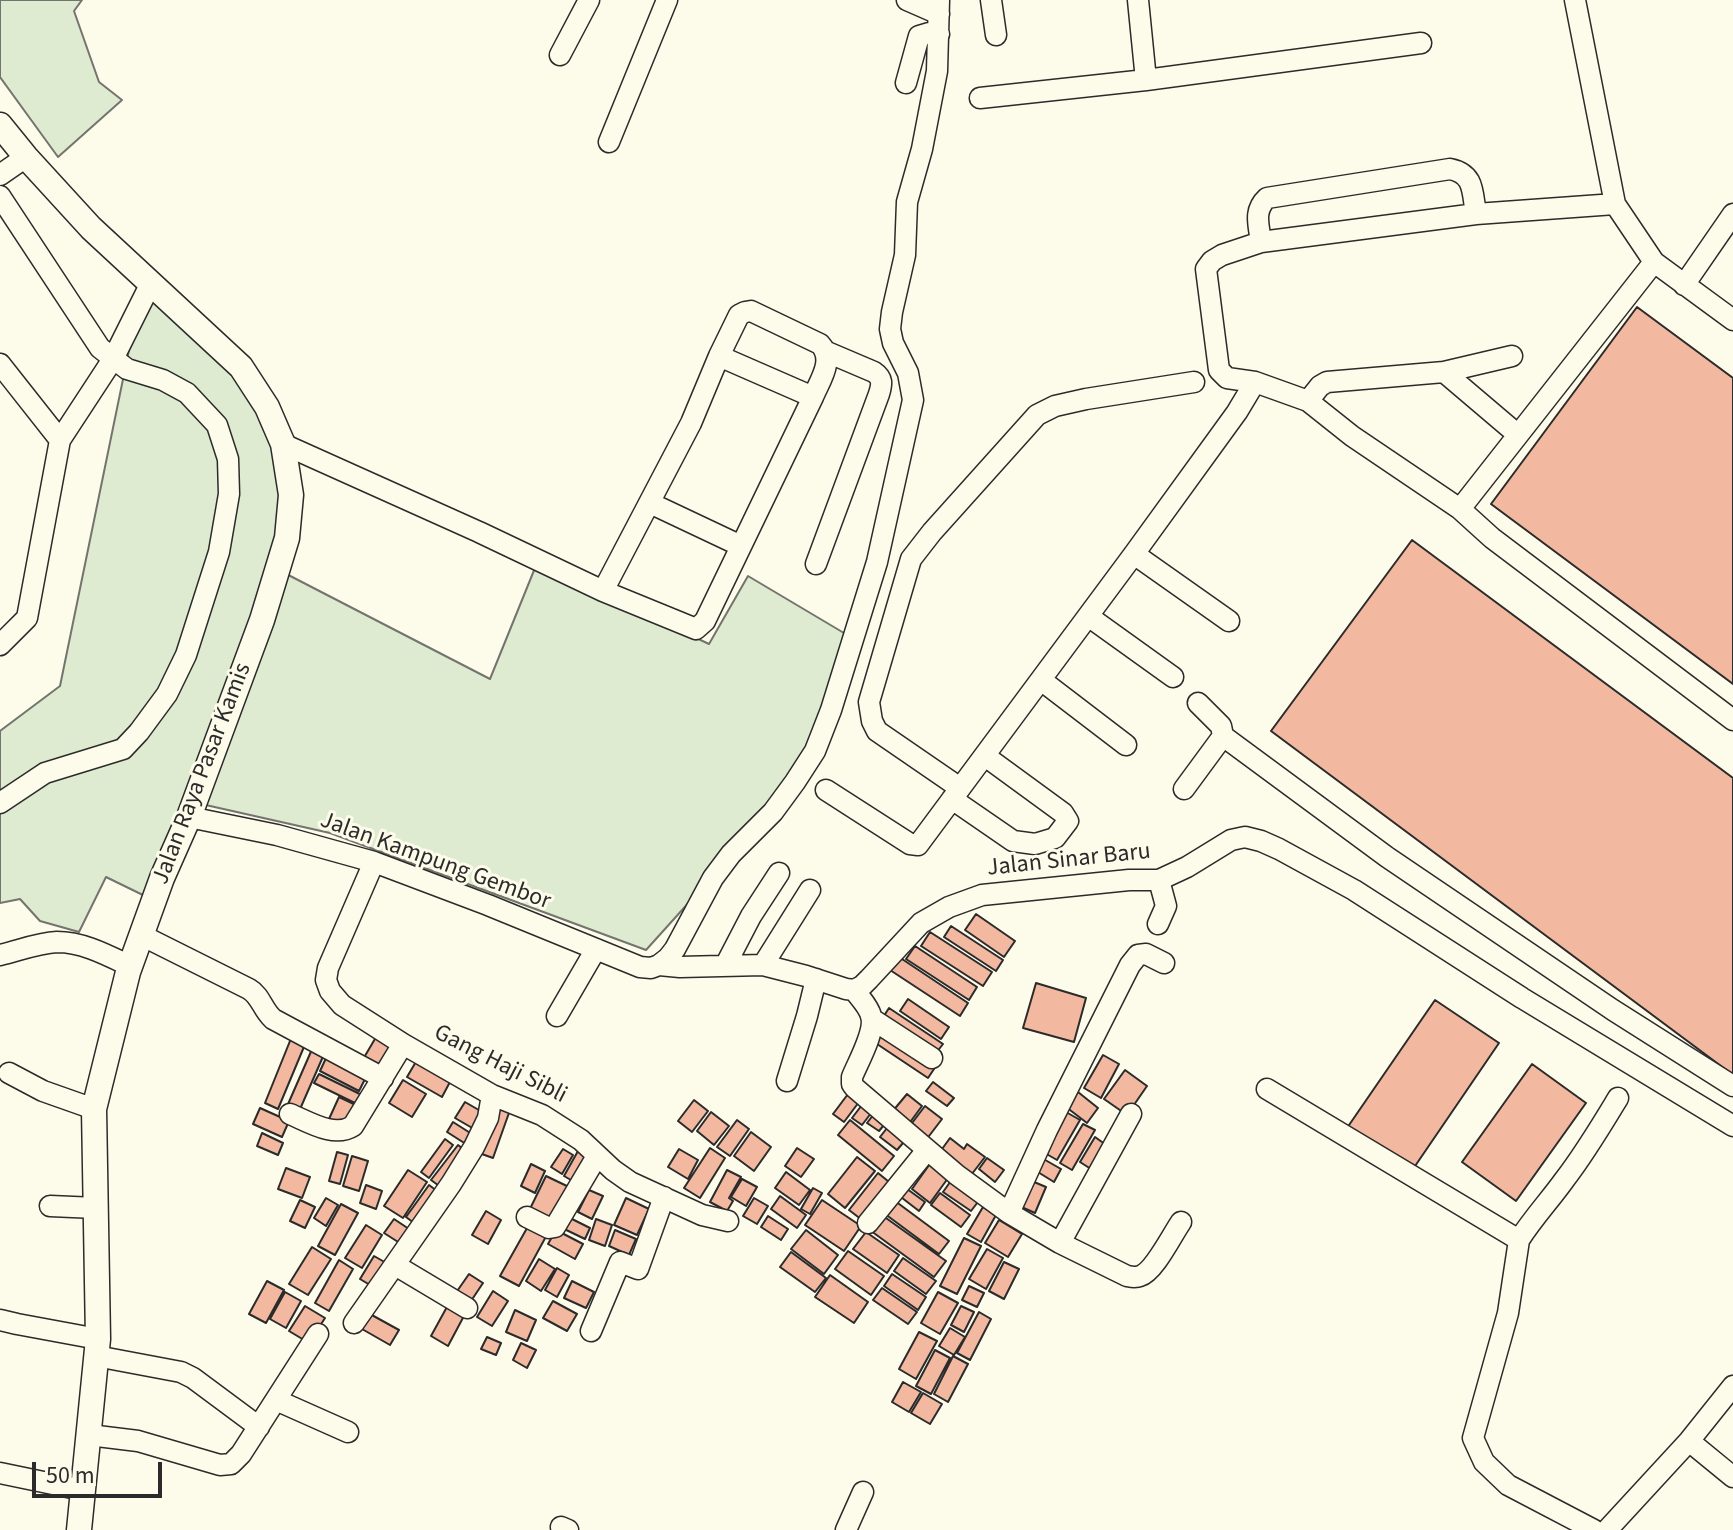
<!DOCTYPE html>
<html>
<head>
<meta charset="utf-8">
<style>
  body { margin:0 }
  #map { position:relative; width:1733px; height:1530px; overflow:hidden; background:#fdfbea; font-family:"Source Sans 3",sans-serif }
  canvas { display:block }
  .scale { position:absolute; left:32px; top:1462px; width:130px; height:36px; box-sizing:border-box; border:4px solid #2b2b2b; border-top:0; padding-left:10px; font-size:24px; line-height:28px; white-space:nowrap; color:#2b2b2b; -webkit-text-stroke:6px #fdfbea; paint-order:stroke }
</style>
</head>
<body>
<div id="map">
<canvas width="1733" height="1530"></canvas>
<div class="scale">50 m</div>
</div>
<script>
const ctx = document.querySelector('canvas').getContext('2d');
ctx.lineJoin = 'round';
function fill(path, color) {
  ctx.fillStyle = color;
  ctx.fill(path, 'evenodd');
}
function strokePath(path, color, width, dash) {
  ctx.strokeStyle = color;
  ctx.lineWidth = width;
  ctx.lineCap = dash ? 'butt' : 'round';
  ctx.setLineDash(dash || []);
  ctx.stroke(path);
}
function write(font, color, halo, rows, align = 'center') {
  ctx.font = font + ' "Source Sans 3",sans-serif';
  ctx.lineWidth = 6;
  ctx.setLineDash([]);
  ctx.textBaseline = 'middle';
  ctx.strokeStyle = halo;
  ctx.fillStyle = color;
  for (const [text, x, y, turn = 0] of rows) {
    ctx.save();
    ctx.translate(x, y);
    ctx.rotate((+turn || 0) * Math.PI / 180);
    ctx.textAlign = isNaN(turn) ? turn : align;
    if (halo) ctx.strokeText(text, 0, 0);
    ctx.fillText(text, 0, 0);
    ctx.restore();
  }
}
const green = new Path2D(`
  M0,0H82L74,11L99,82L122,100L58,157L0,77Z
  M144,277L300,450L267,564L490,679L537,563L709,644L748,576L849,636L822,729L766,817L646,950L330,833L188,801L147,897L106,877L79,932L40,921L20,899L0,903V731L60,686Z`);
fill(green, '#deebd1');
strokePath(green, '#74746e', 2);
const building = new Path2D(`
  M1637,307L1733,378V684L1491,504Z
  M1412,540L1733,778V1075L1271,731Z
  M976,914L1015,941L1004,957L965,930Z
  M951,926L1003,960L996,971L944,937Z
  M930,932L992,972L983,986L921,946Z
  M915,946L977,987L969,1000L906,959Z
  M899,957L968,1003L960,1016L890,970Z
  M1036,983L1086,998L1074,1042L1023,1028Z
  M908,999L949,1027L941,1039L900,1011Z
  M1435,1000L1499,1043L1411,1172L1347,1128Z
  M889,1008L943,1044L933,1057L880,1022Z
  M883,1027L938,1063L928,1078L874,1042Z
  M379,1032L394,1040L377,1069L362,1061Z
  M292,1036L306,1042L278,1109L265,1103Z
  M313,1047L325,1052L297,1116L285,1111Z
  M1103,1055L1119,1064L1101,1098L1084,1088Z
  M327,1056L367,1075L359,1091L320,1071Z
  M417,1060L451,1080L442,1097L407,1077Z
  M1532,1064L1586,1103L1516,1201L1462,1162Z
  M1125,1070L1147,1086L1127,1115L1104,1099Z
  M319,1074L366,1097L361,1106L314,1083Z
  M403,1080L426,1094L412,1117L389,1103Z
  M933,1082L954,1098L947,1106L926,1091Z
  M851,1090L862,1098L844,1122L833,1114Z
  M1078,1092L1098,1108L1087,1123L1066,1107Z
  M907,1094L922,1106L908,1125L892,1112Z
  M339,1097L358,1106L348,1128L329,1119Z
  M694,1100L708,1111L692,1132L678,1121Z
  M865,1101L875,1108L862,1125L852,1118Z
  M465,1102L484,1113L474,1129L455,1118Z
  M496,1105L510,1110L493,1158L479,1153Z
  M925,1106L942,1119L926,1140L909,1127Z
  M260,1108L289,1121L282,1137L253,1124Z
  M877,1110L889,1119L879,1131L867,1123Z
  M711,1112L729,1126L714,1145L697,1131Z
  M1066,1112L1080,1120L1057,1160L1043,1152Z
  M737,1120L749,1129L730,1156L717,1147Z
  M850,1120L894,1156L882,1171L838,1135Z
  M453,1122L475,1136L469,1146L447,1132Z
  M891,1123L909,1136L897,1150L880,1137Z
  M1083,1124L1095,1130L1072,1170L1060,1163Z
  M751,1132L771,1147L754,1171L734,1156Z
  M262,1133L283,1143L278,1155L257,1146Z
  M1095,1137L1109,1147L1094,1171L1080,1162Z
  M950,1138L964,1149L967,1144L985,1157L968,1179L937,1156Z
  M445,1139L453,1145L429,1178L421,1172Z
  M458,1145L469,1154L442,1188L431,1180Z
  M710,1148L725,1158L700,1198L684,1188Z
  M797,1148L814,1159L801,1177L785,1166Z
  M563,1149L573,1155L562,1174L551,1167Z
  M679,1149L698,1160L688,1179L668,1167Z
  M578,1151L590,1158L576,1183L564,1176Z
  M337,1152L348,1155L340,1184L329,1181Z
  M352,1156L368,1161L359,1191L343,1186Z
  M857,1157L875,1171L845,1208L828,1194Z
  M1040,1157L1061,1169L1054,1182L1033,1169Z
  M987,1158L1004,1170L995,1182L979,1169Z
  M932,1161L951,1174L930,1203L912,1189Z
  M531,1164L545,1171L535,1193L521,1186Z
  M286,1168L310,1177L302,1198L278,1189Z
  M408,1170L427,1182L403,1218L384,1206Z
  M727,1170L741,1177L729,1198L733,1201L727,1211L710,1202Z
  M786,1172L810,1190L799,1205L775,1188Z
  M878,1173L894,1186L866,1223L849,1210Z
  M546,1176L569,1187L550,1226L527,1215Z
  M953,1178L981,1198L971,1211L943,1192Z
  M742,1179L757,1187L746,1206L731,1197Z
  M1027,1179L1046,1187L1035,1213L1017,1205Z
  M366,1185L382,1191L376,1209L360,1203Z
  M429,1185L441,1194L418,1226L406,1217Z
  M903,1186L925,1202L919,1211L897,1194Z
  M813,1188L822,1193L810,1214L801,1209Z
  M589,1190L603,1196L592,1219L578,1212Z
  M940,1193L970,1215L961,1227L931,1205Z
  M780,1196L806,1215L797,1228L771,1209Z
  M326,1198L338,1205L326,1226L314,1218Z
  M626,1198L649,1209L637,1235L614,1225Z
  M754,1198L768,1206L757,1224L743,1216Z
  M891,1198L949,1241L939,1254L881,1211Z
  M300,1200L315,1207L305,1228L290,1221Z
  M822,1200L861,1226L844,1251L805,1225Z
  M341,1204L358,1213L335,1255L318,1246Z
  M983,1207L996,1215L981,1242L967,1234Z
  M486,1211L501,1220L488,1244L472,1235Z
  M879,1213L946,1261L934,1277L867,1228Z
  M564,1215L590,1228L585,1239L558,1226Z
  M768,1216L788,1229L781,1240L761,1227Z
  M394,1219L415,1233L406,1247L384,1233Z
  M596,1219L612,1225L605,1246L589,1240Z
  M999,1220L1022,1234L1008,1257L985,1243Z
  M531,1221L549,1231L519,1286L500,1276Z
  M366,1225L382,1235L362,1268L345,1258Z
  M556,1230L583,1244L575,1259L548,1244Z
  M615,1230L636,1239L629,1255L609,1246Z
  M806,1230L838,1255L824,1274L791,1249Z
  M866,1232L899,1255L887,1273L853,1249Z
  M964,1238L981,1246L957,1294L940,1286Z
  M312,1247L331,1259L308,1295L289,1284Z
  M987,1249L1003,1258L986,1289L969,1279Z
  M848,1251L884,1276L871,1295L835,1269Z
  M791,1252L826,1278L815,1292L780,1267Z
  M374,1256L388,1264L375,1288L360,1279Z
  M903,1258L936,1281L926,1294L894,1271Z
  M539,1259L555,1269L541,1291L526,1281Z
  M339,1260L353,1269L329,1311L315,1303Z
  M1004,1262L1019,1269L1004,1299L989,1291Z
  M557,1268L569,1275L557,1297L545,1290Z
  M469,1274L483,1283L467,1307L453,1297Z
  M892,1274L926,1297L918,1310L884,1286Z
  M830,1275L868,1302L854,1323L815,1297Z
  M267,1281L284,1290L266,1323L249,1314Z
  M572,1281L594,1292L586,1308L564,1298Z
  M969,1286L984,1293L977,1307L962,1300Z
  M882,1288L917,1312L908,1324L873,1300Z
  M493,1291L508,1301L492,1326L477,1317Z
  M285,1292L301,1301L286,1328L270,1319Z
  M938,1292L958,1303L940,1334L921,1323Z
  M553,1301L577,1314L567,1331L543,1318Z
  M448,1305L465,1314L448,1346L431,1336Z
  M305,1306L325,1318L309,1343L289,1331Z
  M961,1306L974,1312L964,1332L951,1325Z
  M515,1310L536,1320L527,1341L506,1332Z
  M979,1312L991,1319L970,1360L957,1353Z
  M370,1314L399,1330L390,1345L362,1329Z
  M950,1328L965,1337L954,1355L939,1346Z
  M919,1332L937,1341L916,1379L899,1369Z
  M487,1337L501,1343L496,1355L481,1349Z
  M521,1343L536,1350L527,1368L513,1360Z
  M935,1350L950,1358L931,1394L916,1386Z
  M953,1356L968,1364L948,1402L934,1394Z
  M903,1382L921,1392L909,1412L892,1402Z
  M923,1393L942,1404L930,1424L911,1413Z`);
fill(building, '#f2b8a0');
strokePath(building, '#2b2b2b', 2);
const minor = new Path2D(`
  M907,0L939,14
  M991,0L996,35
  M1138,0L1146,80
  M1575,0L1615,204L1654,262L1733,320
  M560,55L589,0
  M906,83L919,36L929,33L939,34
  M980,98L1146,80L1421,43
  M609,142L667,0
  M0,175L26,157
  M0,196L100,348L127,369L163,380L187,393L217,425L228,459L229,494L219,552L186,655L167,694L139,732L123,749L45,773L0,803
  M1615,204L1476,214L1261,242L1222,255L1212,261L1206,269L1219,370L1227,378L1255,382L1308,401L1352,436L1460,509L1492,538L1733,720
  M1261,242C1259,225 1253,211 1267,198L1450,169C1475,174 1472,192 1476,214
  M1684,285L1733,214
  M719,356L813,397
  M0,364L60,440
  M1444,372L1517,434
  M1308,401L1320,386L1327,382L1444,372L1512,356
  M283,444L479,532L603,591L696,629L705,621L813,397C820,380 835,360 820,344L751,311L745,312L739,315L719,356L691,423L603,591
  M650,503L741,546
  M1460,509L1654,262
  M1134,554L1229,621
  M816,564L879,394C882,384 883,378 874,372L827,352
  M1088,616L1173,677
  M0,645L27,618L60,440L113,359L151,283
  M1041,680L1126,745
  M1198,703L1221,726L1223,736L1387,857L1613,1010L1733,1086
  M960,788L877,731L872,721L869,702L911,559L932,532L1037,415L1055,406L1086,399L1194,382
  M1184,789L1223,736
  M826,790L910,844L918,845L1134,554L1237,412L1255,382
  M952,799L1013,841L1035,844L1055,838L1068,821L1063,813L985,756
  M189,817L277,835L374,862L488,905L640,967L651,968L659,965L680,967L763,965L806,976L846,989L854,990L862,986L869,979L921,923L949,907L982,895L1129,880H1159L1187,867L1231,840L1245,837L1261,841L1279,849L1354,890L1522,998L1733,1126
  M374,862L328,968L326,980L330,991L342,1005L403,1044L492,1095L542,1115L581,1140L613,1170L630,1182L702,1215L728,1221
  M1158,924L1166,906L1159,880
  M141,935L249,989C261,996 262,1009 273,1019L383,1078
  M0,955C18,951 37,943 57,942C83,942 107,955 130,966
  M659,965L668,958L675,949L713,878L731,854L773,812L795,782L815,751L831,710L877,562L913,400L908,373L893,343L890,329L892,312L905,255L907,202L922,149L937,71L939,0
  M763,965L810,890
  M725,966L751,916L779,873
  M854,990C860,998 869,1007 871,1016C876,1031 858,1062 852,1077V1084L855,1088L957,1175L1009,1213L1060,1243L1127,1276C1132,1277 1135,1278 1140,1276C1154,1272 1172,1235 1181,1222
  M557,1016L596,949
  M872,1019L932,1058
  M9,1073L43,1091L94,1109
  M787,1081L807,1016L816,979
  M1267,1089L1519,1240L1508,1313L1473,1438L1484,1462L1508,1485L1594,1530
  M290,1114C309,1122 334,1138 353,1126L403,1044
  M50,1206L96,1208
  M1009,1213L1047,1130L1130,965L1138,955L1146,954L1164,963
  M527,1217L549,1228L555,1227L597,1156
  M868,1223L927,1150
  M1519,1240C1533,1218 1550,1200 1565,1179C1585,1153 1601,1126 1618,1098
  M1060,1243L1131,1114
  M395,1265L467,1308
  M0,1320L17,1324L98,1339
  M354,1323L451,1184L474,1147L488,1118L492,1095
  M591,1331L620,1262L638,1269L664,1197
  M96,1356L181,1372L193,1378L259,1427
  M276,1400L348,1432
  M89,1435L138,1441L220,1465L231,1464L241,1454L318,1334
  M1689,1441L1733,1477
  M0,1473L82,1490
  M561,1527L568,1530
  M846,1530L863,1492
  M1607,1530L1689,1441L1733,1386`);
const major = new Path2D(`
  M0,125L26,157L91,228L241,367L267,407L283,444L291,495L287,538L262,620L189,817L162,878L128,972L94,1109L98,1339L79,1530`);
strokePath(minor, '#2b2b2b', 23);
strokePath(major, '#2b2b2b', 27);
strokePath(minor, '#fdfbea', 20);
strokePath(major, '#fdfbea', 24);
write('24px', '#2b2b2b', '#fdfbea', [
  ["Jalan Raya Pasar Kamis",203,774,-69],
  ["Jalan Sinar Baru",1069,861,-6],
  ["Jalan Kampung Gembor",435,862,20],
  ["Gang Haji Sibli",500,1065,27]
]);
</script>
</body>
</html>
